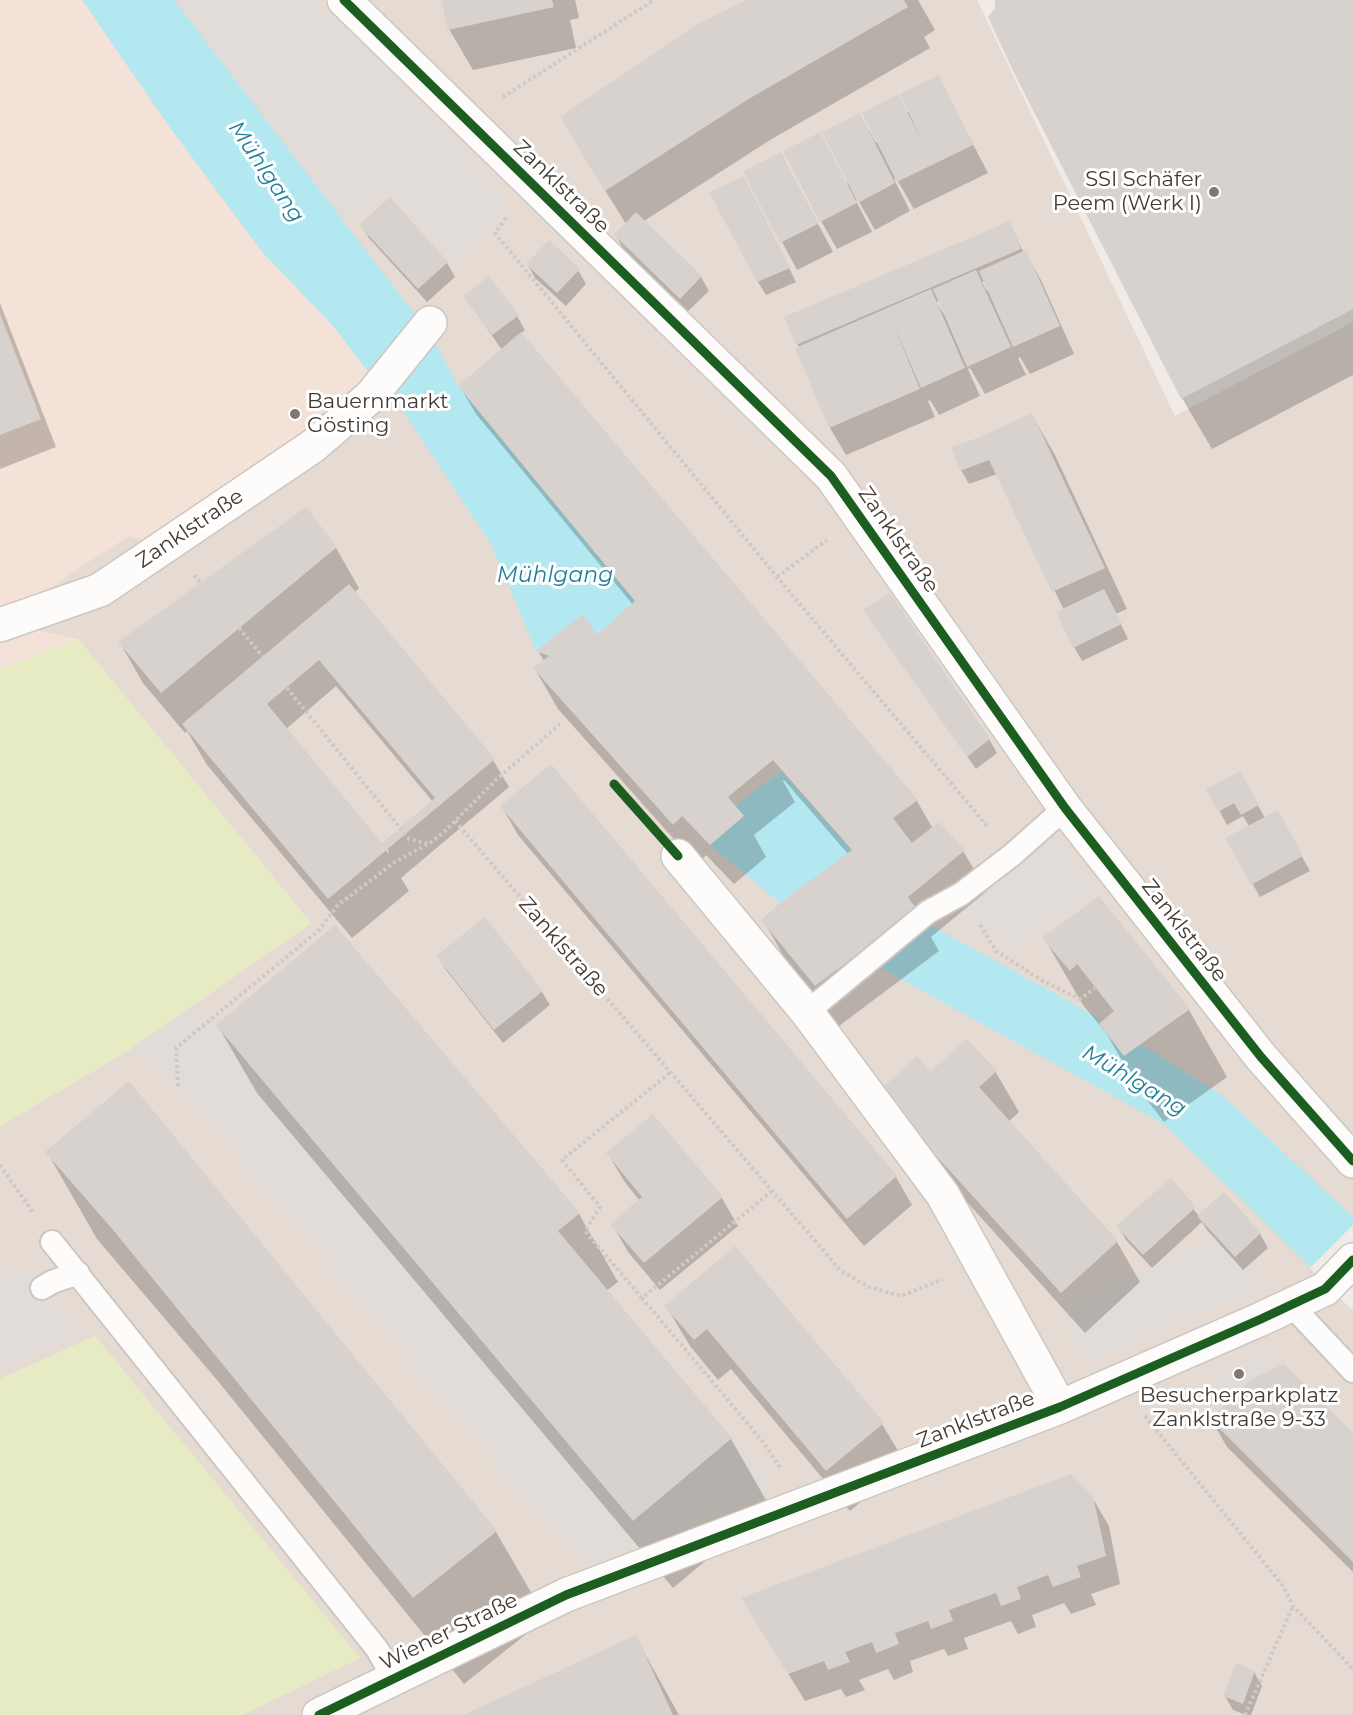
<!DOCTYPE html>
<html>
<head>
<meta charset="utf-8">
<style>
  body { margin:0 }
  canvas { display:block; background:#f0ebe6 }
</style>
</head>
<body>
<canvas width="1353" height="1715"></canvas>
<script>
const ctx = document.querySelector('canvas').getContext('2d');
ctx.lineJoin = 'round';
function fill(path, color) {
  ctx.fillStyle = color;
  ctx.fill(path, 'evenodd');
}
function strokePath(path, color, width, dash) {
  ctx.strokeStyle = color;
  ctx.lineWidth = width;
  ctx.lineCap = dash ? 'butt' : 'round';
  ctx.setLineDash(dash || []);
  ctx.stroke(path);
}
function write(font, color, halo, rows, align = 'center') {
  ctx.font = font + ' Montserrat,sans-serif';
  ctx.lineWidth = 6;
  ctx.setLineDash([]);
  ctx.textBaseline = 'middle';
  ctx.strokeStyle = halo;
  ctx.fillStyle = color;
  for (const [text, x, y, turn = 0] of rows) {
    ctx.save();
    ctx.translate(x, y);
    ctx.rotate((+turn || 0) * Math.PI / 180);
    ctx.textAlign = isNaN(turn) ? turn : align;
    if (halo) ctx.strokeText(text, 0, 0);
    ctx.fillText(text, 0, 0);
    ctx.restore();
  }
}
fill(new Path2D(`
  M82,0H977L1175,416L1353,322V1715H242L359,1658L95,1336L0,1379V1126L129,1050L311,923L78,639L3,624L68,575L369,373Z`), '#e5dbd3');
fill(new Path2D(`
  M0,0H82L262,252L334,327L369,373L314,454L179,551L129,536L68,575L3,623L78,639L0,669Z`), '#f4e2d8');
fill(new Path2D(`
  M78,639L311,923L129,1050L0,1126V669Z
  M95,1336L360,1658L242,1715H0V1379Z`), '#e6ebc4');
fill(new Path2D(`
  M174,0H312L475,163L506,200L460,266L388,190L345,222Z
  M1047,824L1096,888L1012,951L952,900Z
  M196,1003L633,1521L732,1438L776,1490L582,1567L178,1086L129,1050Z
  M1212,1239L1266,1284L1093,1360L1085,1356L1053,1311Z
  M30,1271L88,1331L0,1372V1278Z
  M1272,1341L1282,1358L1212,1405L1197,1391Z`), '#e1dcd8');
fill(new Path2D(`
  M82,0H174L417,317L436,345L458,386L635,601L597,635L583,615L536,651L492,546L391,393L369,373L334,327L262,252L168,125Z
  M781,771L852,850L780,903L710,845L744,816L736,806Z
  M917,910L936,928L1101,1019L1097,1021L1124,1055L1141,1044L1223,1096L1353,1217V1308L1164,1124L866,960Z`), '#b3e8f1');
fill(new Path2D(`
  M1353,1225V1309L1352,1310L1310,1268Z`), '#f0ebe6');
fill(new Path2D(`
  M443,0H575L579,18L570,20L576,48L473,70L449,29Z
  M749,0H918L935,30L924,37L930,48L770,140L644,221L701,277L709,291L688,311L623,249L616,235L626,224L585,158Z
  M996,0H1353V375L1212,449L1182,398L996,9Z
  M938,77L988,173L914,209L896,178L894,179L910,211L875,230L858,200L856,201L872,232L837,249L821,221L849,181L860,115L876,143L909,111Z
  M781,154L833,252L797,270L745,172Z
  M751,192L796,282L766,295L758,282Z
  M390,199L447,263L455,277L427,302L369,238L361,225Z
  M1009,223L1024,253L1025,252L1041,280L1074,354L1030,374L1020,357L1018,358L1026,375L985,394L970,368L968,369L980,396L939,415L930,400L928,401L935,417L846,455L830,428L797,349L800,348L797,344ZM985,281L989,290L987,291L982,282ZM939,301L945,312L943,313L936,302Z
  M528,265L578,270L586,284L566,306L535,278Z
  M465,297L517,316L525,330L520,334L917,801L933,829L963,851L987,891L931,937L939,951L839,1026L786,960L763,920L848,854L784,780L783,781L795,802L754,835L766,857L734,884L706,855L697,865L558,709L535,669L544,661L538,651L597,637L633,605L476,414L460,387L502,350Z
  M0,303L56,447L0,469Z
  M1032,415L1055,455L1127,609L1116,614L1128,639L1082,661L1074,647L1064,610L997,474L969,484L961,470L980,438Z
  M336,548L359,588L354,593L493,760L509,787L401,878L409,891L352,938L207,765L187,731L185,733L143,683L120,643ZM336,686L433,802L384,844L389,852L388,853L285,730Z
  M865,611L989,739L997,753L976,769Z
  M551,766L896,1177L912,1205L864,1246L518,835L502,807Z
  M1239,773L1265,818L1277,812L1310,871L1260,897L1227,838L1249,826L1243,816L1227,825L1208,790Z
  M335,927L579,1214L618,1282L606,1291L731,1439L770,1507L673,1588L257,1093L218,1026Z
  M1044,938L1189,1010L1227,1077L1164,1122L1140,1091L1106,1033L1083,1005Z
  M438,957L542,992L550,1005L503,1043L446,970Z
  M995,1071L1019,1112L1008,1122L1117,1242L1140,1282L1085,1333L904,1132L931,1073Z
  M47,1152L496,1532L546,1618L464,1684L217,1380L97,1239Z
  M608,1154L722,1198L738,1226L660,1290L628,1252L612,1224L640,1201L624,1181Z
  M1170,1180L1199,1216L1224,1194L1260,1234L1268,1248L1243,1270L1207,1230L1202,1222L1152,1268L1126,1240L1118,1226Z
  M666,1306L882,1424L906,1464L850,1511L731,1369L718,1380L690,1346Z
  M1211,1419L1353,1435V1572L1227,1447Z
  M1092,1497L1109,1526L1120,1584L1091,1594L1096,1605L1071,1614L1064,1603L1032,1615L1036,1627L1018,1634L1011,1621L964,1638L968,1649L948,1656L944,1649L910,1661L913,1672L894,1680L888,1669L859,1680L865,1690L846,1697L841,1689L805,1701L759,1626Z
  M635,1636L679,1715H466Z
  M1254,1672L1262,1686L1251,1715H1246L1233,1710L1225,1696Z`), '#0003');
fill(new Path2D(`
  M441,0H552L554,7L448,30Z
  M746,0H904L908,7L747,100L605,191L560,117L696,25Z
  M995,0H1353V309L1181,399L1015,75L988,17L995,8Z
  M939,75L973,145L897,182L862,113L898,94L921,139L900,94Z
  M860,113L895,183L858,203L822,132Z
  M820,132L857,203L820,222L783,151Z
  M781,152L818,224L780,243L743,171Z
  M744,176L790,268L757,282L709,192Z
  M390,197L448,262L418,289L359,225Z
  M636,212L702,276L680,299L614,235Z
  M1010,221L1021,249L796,345L784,317Z
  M549,240L580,269L557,293L526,264Z
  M1026,250L1060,326L1013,347L979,271Z
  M976,270L1011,347L967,367L933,289Z
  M489,276L519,315L492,335L463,296Z
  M931,289L965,368L921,388L891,319L920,389L829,428L795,348Z
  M0,314L41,419L0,435Z
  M521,332L918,800L893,818L912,843L939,822L965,850L908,897L917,910L815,986L761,920L780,903L852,850L773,760L728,797L744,816L710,845L682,816L673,825L533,668L549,656L536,651L583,614L597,635L635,601L458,386Z
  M1032,413L1105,568L1052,592L989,460L960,471L951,447L980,437Z
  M306,507L337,547L161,693L118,642Z
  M349,584L495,759L328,899L182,724ZM319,660L435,798L382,843L267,704Z
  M1104,589L1122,624L1073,648L1056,612Z
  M890,593L990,739L967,757L863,610Z
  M551,764L897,1176L847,1219L500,806Z
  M1240,771L1259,805L1241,815L1234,803L1218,812L1206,789Z
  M1278,810L1303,856L1251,885L1225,838Z
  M1099,896L1190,1009L1124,1056L1099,1024L1114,1011L1077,964L1070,971L1042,938Z
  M485,917L543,991L494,1030L436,956Z
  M335,925L580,1213L558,1231L732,1438L633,1521L216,1025Z
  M967,1039L997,1071L979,1087L1118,1241L1061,1293L878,1092L917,1056L931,1071Z
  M129,1081L497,1531L413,1598L114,1231L45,1152Z
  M653,1114L723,1197L644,1263L610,1224L642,1197L606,1153Z
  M1171,1178L1196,1207L1143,1255L1116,1226Z
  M1224,1192L1261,1233L1235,1257L1197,1216Z
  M735,1246L884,1423L826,1471L707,1329L694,1340L664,1306Z
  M1284,1364L1353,1433V1562L1210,1419L1253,1378Z
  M1071,1474L1093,1496L1106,1556L1077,1566L1081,1577L1053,1587L1048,1575L1017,1587L1021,1599L1001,1606L996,1593L949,1610L953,1621L931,1629L928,1621L895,1633L899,1644L876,1653L872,1642L845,1652L850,1662L828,1670L824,1661L788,1674L741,1598Z
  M636,1635L673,1715H463L548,1676Z
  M1236,1663L1255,1671L1243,1704L1223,1696Z`), '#d8d2ce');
const service = new Path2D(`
  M807,1012L928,912L961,894L1012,855L1065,808
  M52,1242L377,1649L394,1679
  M42,1288L52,1282L78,1273
  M1291,1305L1353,1371`);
const minor = new Path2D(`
  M344,0L831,476L1065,808L1261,1057L1353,1161
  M0,625L100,590L313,446L371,396L430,323
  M678,856L807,1012L943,1195L1060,1407
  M319,1715L566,1595L1060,1407L1261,1319L1325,1289L1353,1260`);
strokePath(service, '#ccc7c2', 26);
strokePath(minor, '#ccc7c2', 36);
strokePath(new Path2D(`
  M503,97L654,0
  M506,218L495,233L777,577L988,827
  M194,575L201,583
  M777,577L827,540
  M239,628L263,657
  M287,688L409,839L429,844L443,833L497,779L560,724
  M455,821L840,1270L869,1287L901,1296L943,1279
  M980,925L996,951L1043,981L1080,999L1095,988
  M178,1086L176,1048L318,931L338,905L395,862L428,844
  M0,1165L34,1214
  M772,1191L642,1298L763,1442L782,1470
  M642,1298L585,1231L600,1207L562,1160L671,1072
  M1145,1416L1283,1586L1293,1606L1353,1669
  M1245,1715L1293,1606`), '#cec9c6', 4, [3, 3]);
strokePath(service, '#fdfcfb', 22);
strokePath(minor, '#fdfcfb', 33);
strokePath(new Path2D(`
  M344,0L831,476L1065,808L1261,1057L1353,1161
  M614,784L678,856
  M319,1715L566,1595L1060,1407L1261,1319L1325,1289L1353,1260`), '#1b5e20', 9);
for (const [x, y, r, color] of [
  [1214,192,6,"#817872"],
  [295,414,6,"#817872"],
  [1239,1374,6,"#817872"]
]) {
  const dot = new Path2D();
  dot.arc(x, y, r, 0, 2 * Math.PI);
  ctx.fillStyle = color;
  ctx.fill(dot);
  strokePath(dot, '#fff', 2);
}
write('21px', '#453a33', '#fff', [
  ["SSI Schäfer",1202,180],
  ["Peem (Werk I)",1202,204],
  ["Bauernmarkt",307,402,"left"],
  ["Gösting",307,426,"left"],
  ["Besucherparkplatz",1239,1396,"center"],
  ["Zanklstraße 9-33",1239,1420,"center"]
], 'right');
write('21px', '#453a33', '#fff', [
  ["Zanklstraße",561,187,44],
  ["Zanklstraße",190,529,-34],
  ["Zanklstraße",898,540,55],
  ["Zanklstraße",1184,931,52],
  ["Zanklstraße",563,947,49],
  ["Zanklstraße",976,1420,-21],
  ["Wiener Straße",449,1632,-26]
]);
write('italic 22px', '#208197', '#fff', [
  ["Mühlgang",266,172,56],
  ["Mühlgang",555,576],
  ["Mühlgang",1134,1081,31]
]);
</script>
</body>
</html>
